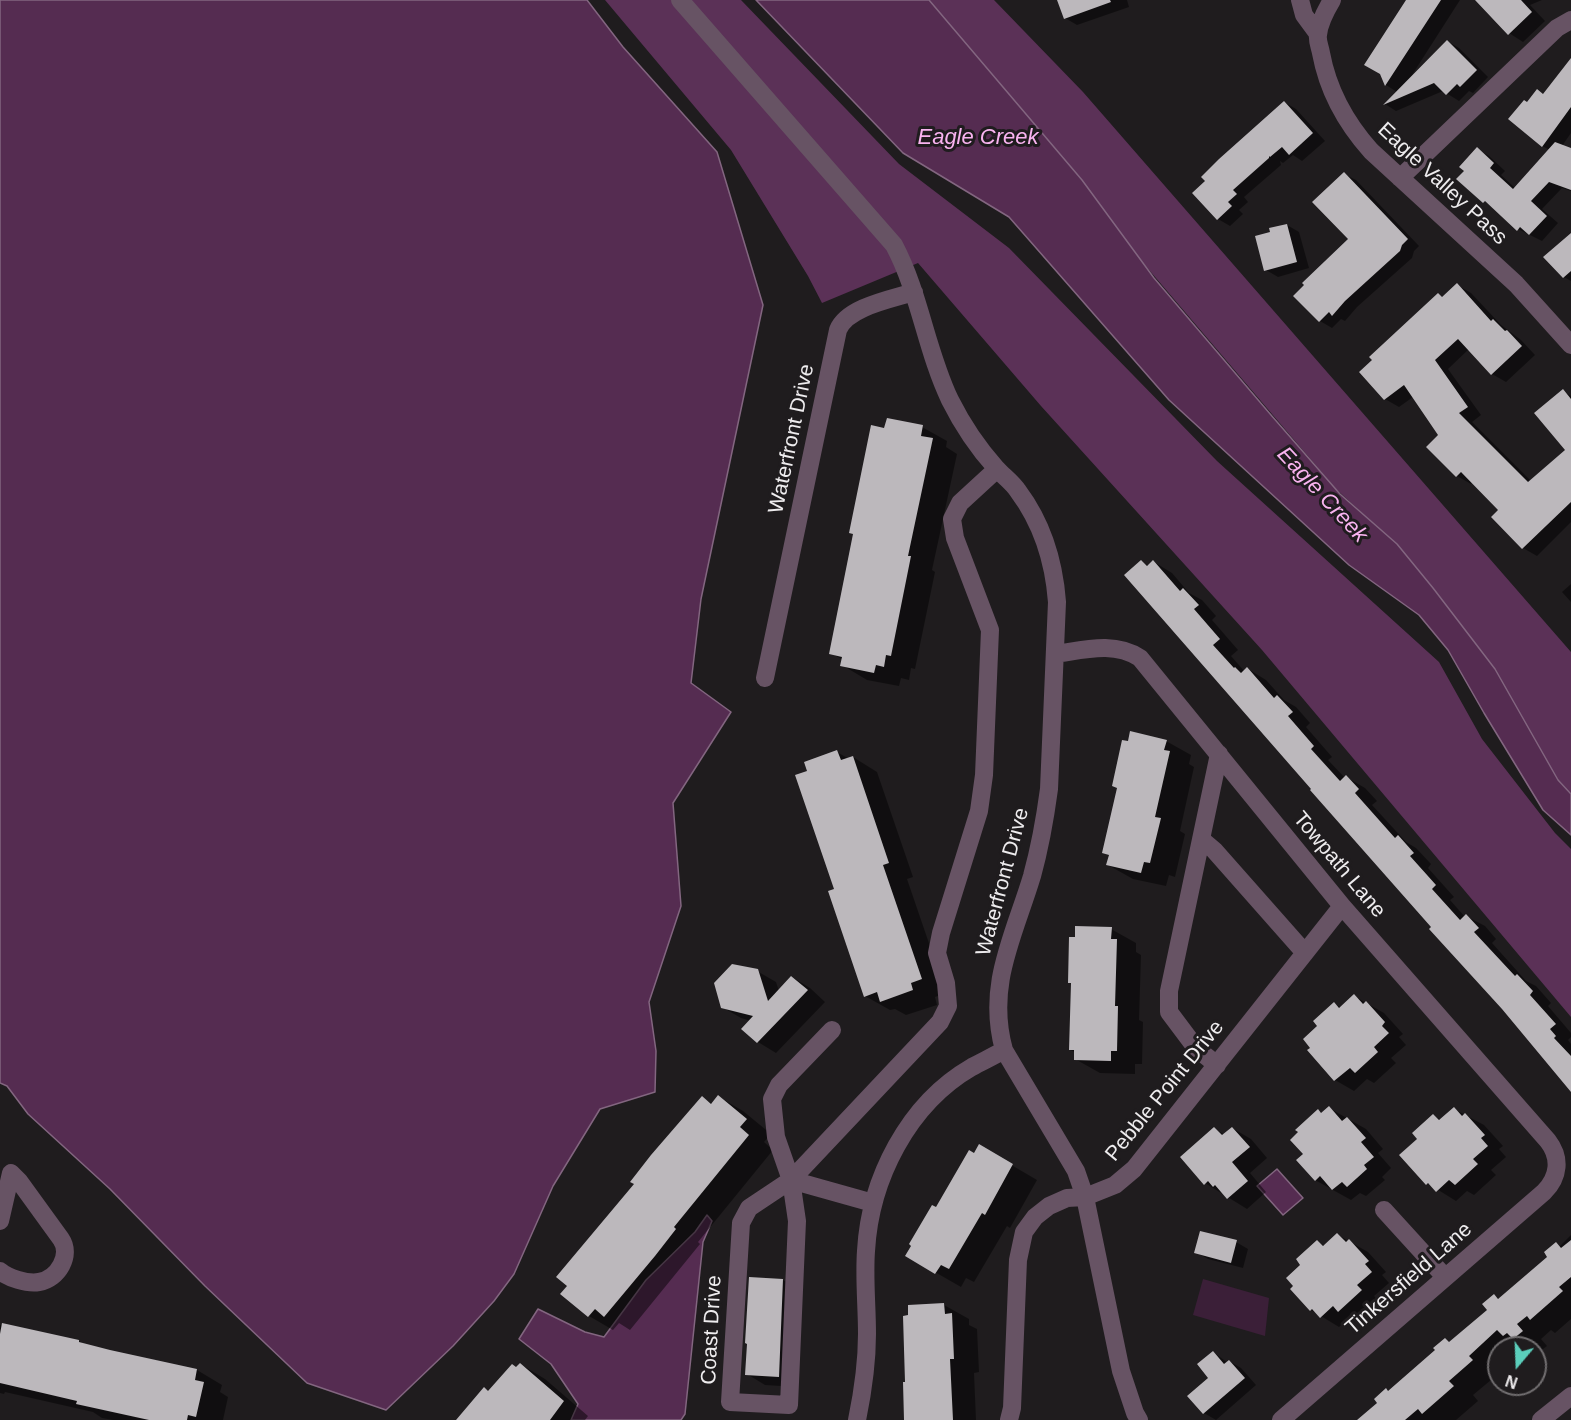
<!DOCTYPE html>
<html>
<head>
<meta charset="utf-8">
<style>
  body { margin:0 }
  #map { position:relative; width:1571px; height:1420px; overflow:hidden; background:#1f1c1e; font-family:Arial,sans-serif }
  canvas { display:block }
  .north { position:absolute; left:1487px; top:1336px; width:60px; height:60px; box-sizing:border-box; background:#1f1c1e; border:2px solid #726f71; border-radius:50%; rotate:199deg; font-size:16px; font-weight:700; line-height:24px; text-align:center; color:#eeecee }
  .north::after { content:''; display:block; margin:auto; width:21px; height:27px; background:#5bcebb; clip-path:polygon(50% 0,100% 100%,50% 72%,0 100%) }
</style>
</head>
<body>
<div id="map">
<canvas width="1571" height="1420"></canvas>
<div class="north">N</div>
</div>
<script>
const ctx = document.querySelector('canvas').getContext('2d');
ctx.lineJoin = 'round';
function fill(path, color) {
  ctx.fillStyle = color;
  ctx.fill(path, 'evenodd');
}
function strokePath(path, color, width, dash) {
  ctx.strokeStyle = color;
  ctx.lineWidth = width;
  ctx.lineCap = dash ? 'butt' : 'round';
  ctx.setLineDash(dash || []);
  ctx.stroke(path);
}
function write(font, color, halo, rows, align = 'center') {
  ctx.font = font + ' Arial,sans-serif';
  ctx.lineWidth = 6;
  ctx.setLineDash([]);
  ctx.textBaseline = 'middle';
  ctx.strokeStyle = halo;
  ctx.fillStyle = color;
  for (const [text, x, y, turn = 0] of rows) {
    ctx.save();
    ctx.translate(x, y);
    ctx.rotate((+turn || 0) * Math.PI / 180);
    ctx.textAlign = isNaN(turn) ? turn : align;
    if (halo) ctx.strokeText(text, 0, 0);
    ctx.fillText(text, 0, 0);
    ctx.restore();
  }
}
fill(new Path2D(`
  M1203,1279L1269,1298L1265,1336L1193,1315Z`), '#3b1f38');
fill(new Path2D(`
  M605,0H741L899,164L1009,248L1217,461L1439,662L1482,739L1555,833L1571,849V1017L1262,650L1041,406L918,263L822,303L808,276L731,150Z
  M928,0H994L1083,92L1571,652V794L1558,780L1385,534L1336,489L1138,257L1082,180Z`), '#5b3157');
const water = new Path2D(`
  M0,0H587L623,47L717,152L763,305L701,599L691,683L731,712L673,803L681,906L649,1002L656,1051L655,1092L600,1109L553,1186L514,1274L494,1301L453,1346L386,1410L307,1383L205,1286L110,1189L28,1114L7,1086L0,1083Z
  M756,0H929L1082,180L1154,278L1271,415L1340,494L1397,544L1433,588L1495,669L1558,780L1571,794V835L1543,810L1484,713L1448,650L1419,615L1349,565L1169,400L1009,217L903,153Z
  M1277,1169L1303,1198L1283,1215L1257,1186Z
  M707,1215L712,1221L703,1242L685,1414L681,1420H571L578,1404L551,1364L519,1339L538,1309L585,1332L604,1337L646,1280L695,1232Z`);
fill(water, '#552c51');
strokePath(water, '#836680', 1.5);
fill(new Path2D(`
  M1067,0H1127L1129,7L1077,25L1065,18Z
  M1412,0H1460L1412,75L1447,41L1459,48L1488,77L1473,93L1469,91L1459,101L1443,91L1396,111L1385,104L1397,92L1386,85L1381,73Z
  M1484,0H1542L1530,5L1545,21L1523,42L1509,33Z
  M1571,61V133L1562,146L1571,149V191L1562,188L1542,209L1558,223L1542,241L1518,229L1459,179L1466,171L1477,149L1489,156L1505,171L1501,175L1515,188L1550,150L1542,146L1527,103L1545,95Z
  M1284,102L1296,109L1325,141L1302,161L1293,155L1283,163L1280,161L1281,165L1244,197L1248,202L1239,210L1243,214L1230,226L1218,219L1194,193Z
  M1344,174L1356,180L1419,246L1414,251L1412,258L1357,307L1345,321L1341,319L1332,328L1320,321L1295,296L1350,239Z
  M1287,225L1299,232L1309,268L1278,277L1266,270Z
  M1571,235V281L1564,277Z
  M1457,285L1471,293L1501,325L1521,340L1535,355L1506,382L1492,374L1469,349L1448,369L1481,415L1472,422L1531,481L1567,450L1563,391L1571,396V522L1537,556L1523,548L1500,510L1473,482L1471,484L1457,476L1440,435L1413,397L1399,407L1385,399L1361,372L1439,295L1443,298Z
  M922,427L947,441L946,447L957,454L932,570L935,572L915,669L911,668L909,680L901,678L899,686L867,680L842,665L843,660L831,653L886,430Z
  M1141,562L1149,566L1154,562L1172,573L1189,593L1202,600L1216,616L1212,620L1238,650L1231,656L1245,672L1248,669L1266,680L1284,700L1296,707L1310,723L1306,727L1332,757L1328,760L1345,778L1346,777L1365,788L1377,801L1372,805L1406,842L1416,848L1431,864L1428,868L1454,897L1450,900L1465,917L1466,916L1485,926L1496,939L1492,943L1526,981L1536,986L1551,1003L1548,1006L1571,1033V1037L1568,1040L1571,1044V1088L1313,789Z
  M1571,584V602L1562,592Z
  M1166,741L1191,755L1189,764L1194,767L1180,831L1185,834L1175,877L1169,875L1166,886L1133,879L1108,865L1110,856L1104,853Z
  M837,752L849,759L853,757L877,772L913,877L907,879L946,993L935,997L937,1005L906,1015L895,1009L890,1010L865,996L836,890L809,772Z
  M1111,929L1136,943V952L1141,955L1139,1020L1143,1022L1142,1064H1135V1074L1100,1073L1075,1059V1052L1070,1050L1077,938Z
  M757,971L776,982L779,991L792,977L810,988L825,1002L776,1053L758,1042L751,1021L741,1018L722,1007Z
  M1354,996L1384,1013L1403,1034L1399,1037L1406,1045L1391,1058L1396,1063L1374,1083L1367,1079L1354,1091L1335,1080L1309,1050L1312,1048L1319,1027L1334,1004L1342,1008Z
  M719,1097L743,1111L771,1134L764,1142L773,1150L698,1242L700,1244L630,1330L619,1323L613,1330L589,1316L636,1184L702,1098L713,1104Z
  M1329,1108L1366,1129L1383,1149L1378,1153L1391,1168L1382,1177L1385,1180L1366,1196L1360,1193L1351,1200L1315,1180L1305,1154L1318,1111L1322,1114Z
  M1454,1109L1484,1125L1503,1146L1499,1149L1506,1157L1491,1170L1496,1175L1474,1195L1467,1191L1456,1201L1427,1183L1419,1139L1434,1116L1441,1120Z
  M1232,1128L1251,1139L1267,1158L1250,1173L1266,1192L1247,1209L1205,1183L1215,1129L1225,1135Z
  M979,1146L1037,1180L1010,1228L1007,1226L974,1282L966,1278L961,1287L907,1256Z
  M1338,1235L1368,1252L1386,1272L1382,1275L1389,1283L1374,1296L1379,1301L1358,1321L1350,1317L1339,1327L1311,1310L1303,1265L1317,1242L1325,1246Z
  M1571,1235V1319L1555,1333L1551,1330L1541,1339L1547,1346L1539,1352L1535,1348H1526L1521,1345L1518,1348H1499V1365L1493,1370L1497,1375L1473,1395L1478,1401L1456,1420H1360L1389,1392L1438,1350L1445,1339L1451,1343L1489,1310L1494,1296L1500,1299L1549,1257Z
  M1236,1242L1248,1249L1243,1268L1208,1259L1196,1252Z
  M783,1280L801,1291L797,1387L765,1385L747,1374Z
  M944,1305L969,1319V1325L977,1329L979,1372L974,1373L976,1420H906Z
  M0,1325L79,1341L85,1345L109,1352L197,1370L222,1385L220,1392L228,1397L223,1420H113L102,1418L93,1412L5,1392L4,1394L0,1393Z
  M1213,1352L1228,1363L1229,1361L1241,1368L1256,1385L1216,1420L1204,1413Z
  M520,1364L545,1379L588,1416L585,1420H458Z`), '#0007');
fill(new Path2D(`
  M1057,0H1110L1111,2L1064,19Z
  M1406,0H1441L1385,86L1380,74L1364,65Z
  M1475,0H1521L1532,12L1508,35Z
  M1447,40L1477,70L1460,87L1457,84L1446,95L1434,83L1383,105Z
  M1571,58V107L1542,147L1508,119L1524,100L1527,102L1537,89L1543,94Z
  M1284,101L1313,133L1289,155L1282,147L1270,157L1269,156V158L1233,190L1237,194L1228,202L1232,206L1217,220L1192,193L1205,181L1201,177L1219,159Z
  M1555,142L1571,148V190L1549,182L1531,201L1547,216L1529,235L1520,227L1517,231L1485,201L1483,203L1456,179L1464,171L1459,167L1477,147L1494,163L1490,168L1513,189Z
  M1344,172L1408,239L1402,245L1400,251L1345,301L1332,316L1329,312L1319,322L1293,296L1304,285L1302,283L1348,239L1312,202Z
  M1287,224L1297,262L1264,271L1255,236L1270,232L1269,228Z
  M1571,233V271L1563,278L1543,257Z
  M1457,283L1491,321L1493,319L1505,331L1507,330L1522,346L1491,375L1458,339L1435,360L1468,407L1459,413L1528,482L1565,450L1534,413L1563,389L1571,399V502L1522,549L1491,517L1498,510L1461,472L1456,477L1426,447L1438,435L1404,385L1384,400L1359,372L1372,360L1369,357L1438,293L1442,297Z
  M887,418L923,425L921,436L933,438L908,556H911L891,656L886,655L884,667L876,665L874,673L840,666L842,657L829,654L853,534L849,533L871,425L884,428Z
  M1141,560L1147,566L1153,560L1180,591L1183,588L1199,605L1194,609L1220,639L1213,645L1234,668L1235,667L1241,673L1247,667L1274,698L1277,695L1293,712L1288,716L1314,746L1311,749L1340,781L1346,775L1359,789L1355,793L1395,838L1398,835L1414,853L1410,856L1436,885L1432,889L1460,920L1466,914L1479,928L1474,932L1515,976L1517,974L1533,991L1530,995L1556,1024L1550,1029L1556,1036L1554,1038L1571,1056V1092L1502,1009L1429,929L1431,927L1310,790L1311,789L1124,575Z
  M1130,731L1167,740L1164,750L1170,751L1155,817L1161,818L1150,863L1144,862L1141,873L1106,865L1109,855L1102,853L1117,788L1112,786L1122,740L1128,741Z
  M837,750L841,760L853,756L889,863L883,865L922,979L911,983L913,990L880,1002L877,992L864,997L828,891L834,889L795,775L807,771L804,762Z
  M1075,926L1112,927L1111,939H1117L1115,1006H1118L1117,1051H1111V1061L1074,1060V1050H1069L1071,983H1068L1069,937H1075Z
  M732,964L758,969L768,1001L791,976L808,990L757,1043L741,1029L753,1016L721,1008L714,983Z
  M1354,994L1363,1004L1366,1001L1385,1022L1382,1026L1389,1033L1374,1047L1378,1052L1355,1073L1350,1068L1334,1081L1307,1050L1310,1048L1303,1039L1317,1026L1313,1021L1334,1002L1339,1008Z
  M718,1095L747,1119L740,1127L749,1135L674,1227L676,1229L655,1256L604,1317L595,1309L588,1317L560,1294L567,1286L556,1277L634,1184L630,1182L651,1155L702,1096L711,1104Z
  M1329,1106L1342,1121L1347,1117L1366,1138L1361,1142L1374,1157L1364,1165L1367,1169L1347,1187L1342,1182L1332,1190L1320,1176L1315,1181L1296,1160L1303,1154L1290,1140L1298,1132L1295,1130L1318,1109L1321,1113Z
  M1454,1107L1462,1116L1465,1113L1485,1135L1481,1138L1488,1146L1473,1159L1478,1164L1455,1185L1449,1180L1436,1192L1428,1183L1426,1185L1399,1155L1417,1139L1412,1133L1433,1114L1439,1120Z
  M1214,1127L1222,1135L1232,1127L1250,1147L1232,1162L1248,1181L1227,1199L1215,1185L1213,1187L1208,1181L1204,1185L1180,1157Z
  M979,1144L1013,1164L985,1215L982,1213L949,1269L941,1265L935,1274L905,1256L911,1246L909,1244L932,1205L936,1207L969,1150L974,1153Z
  M1200,1231L1237,1240L1231,1263L1194,1253Z
  M1337,1233L1346,1242L1349,1239L1369,1261L1365,1264L1372,1272L1357,1285L1362,1290L1338,1312L1333,1306L1320,1318L1312,1309L1310,1311L1290,1289L1293,1286L1286,1278L1300,1265L1296,1259L1317,1240L1323,1246Z
  M1571,1240V1277L1559,1287L1563,1291L1530,1320L1527,1316L1517,1324L1523,1331L1513,1339L1507,1333L1503,1336L1497,1330L1469,1356L1473,1360L1449,1381L1454,1386L1422,1414L1418,1409L1405,1420H1357L1377,1403L1374,1399L1386,1388L1388,1391L1435,1350L1433,1348L1445,1338L1449,1342L1487,1310L1482,1304L1494,1294L1498,1299L1547,1257L1544,1252L1556,1242L1561,1248Z
  M749,1277L783,1279L779,1377L745,1375L747,1344L745,1343Z
  M944,1303L945,1314L952,1313L954,1359H950L953,1420H904L903,1382H905L903,1316L908,1315V1305Z
  M2,1323L79,1340V1342L110,1350L197,1369L195,1380L204,1382L196,1417L188,1415L187,1420H149L76,1404L77,1401L0,1383V1334Z
  M1213,1351L1224,1364L1229,1360L1245,1378L1203,1414L1187,1396L1208,1378L1197,1364Z
  M520,1363L564,1401L550,1420H456L484,1387L488,1391L512,1364L516,1367Z`), '#bcb8bc');
strokePath(new Path2D(`
  M680,0L894,245C920,294 926,350 950,400C962,424 978,448 996,468C1003,476 1012,482 1018,491C1042,523 1054,562 1057,602L1049,789C1045,819 1040,847 1032,876C1014,936 986,985 1004,1050L1076,1171L1085,1197L1121,1371L1135,1413L1139,1420
  M1300,0L1304,15L1318,34
  M1332,0C1326,10 1319,23 1318,35C1317,41 1320,47 1321,53C1328,91 1346,123 1371,151L1516,284L1571,345
  M1400,178L1557,28L1571,20
  M1055,654C1084,650 1114,641 1140,658L1342,906L1548,1141C1561,1158 1559,1177 1544,1192L1281,1420
  M765,678L838,330C847,307 892,299 914,292
  M1201,839L1214,850L1305,953
  M1217,1065L1196,1048L1169,1012V991L1219,754
  M791,1180L940,1022L948,1006L946,983L937,953L941,933L979,811L984,775L990,630L955,538L952,519L960,503L997,469
  M791,1180L797,1221L789,1405L730,1402L741,1223L749,1208Z
  M791,1180L776,1137L772,1099L779,1085L832,1030
  M791,1180L873,1203
  M1384,1210L1445,1277
  M0,1221L11,1173L19,1181L61,1239C72,1255 58,1279 39,1282C27,1284 8,1278 0,1271
  M857,1420C863,1391 867,1363 867,1334C867,1306 864,1278 866,1251C870,1179 908,1104 972,1067C983,1061 994,1056 1004,1050
  M1009,1420L1012,1408L1018,1260L1024,1232L1035,1217L1049,1206L1067,1198L1085,1197L1115,1185L1134,1169L1342,906
  M1541,1420L1571,1396`), '#675364', 18);
write('21px', '#eeecee', '#1f1c1e', [
  ["Eagle Valley Pass",1442,184,43],
  ["Waterfront Drive",792,439,-78],
  ["Towpath Lane",1339,865,50],
  ["Waterfront Drive",1003,882,-75],
  ["Pebble Point Drive",1165,1091,-51],
  ["Tinkersfield Lane",1409,1279,-41],
  ["Coast Drive",712,1330,-87]
]);
write('italic 22px', '#f9b3f0', '#1f1c1e', [
  ["Eagle Creek",978,138],
  ["Eagle Creek",1322,495,47]
]);
</script>
</body>
</html>
